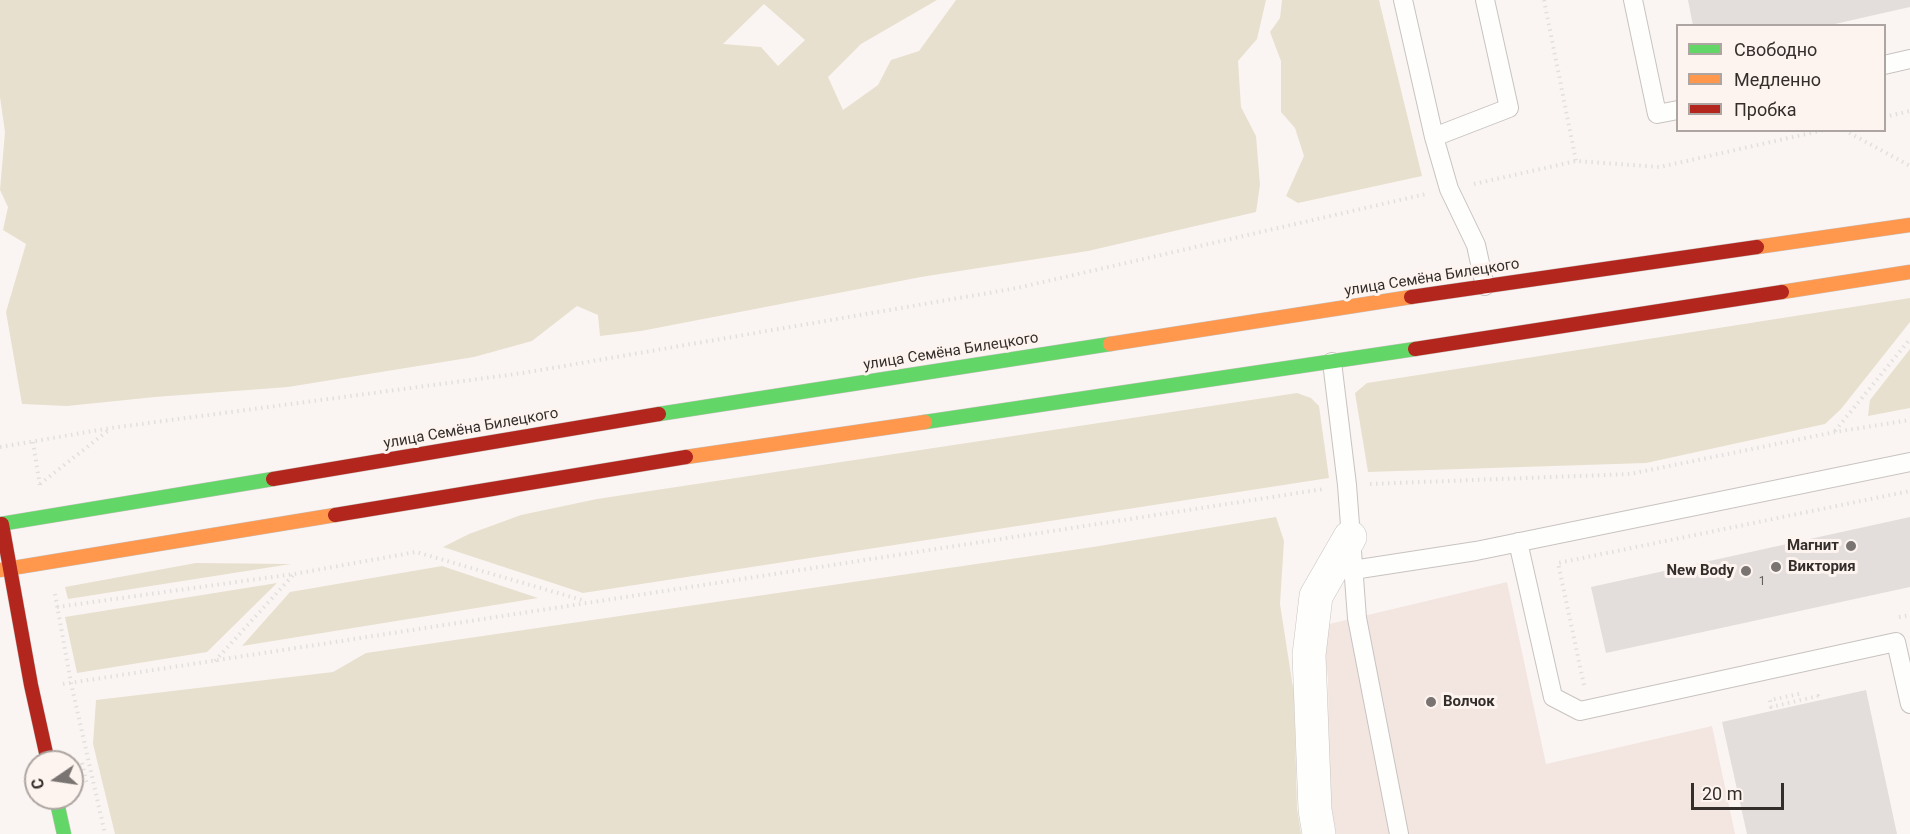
<!DOCTYPE html>
<html>
<head>
<meta charset="utf-8">
<style>
  body { margin:0 }
  #map { position:relative; width:1910px; height:834px; overflow:hidden; background:#faf5f2; font-family:Roboto,sans-serif }
  canvas { display:block }
  .legend { position:absolute; left:1676px; top:24px; width:210px; height:108px; box-sizing:border-box; background:#fdf4ef; border:2px solid #ada5a1; margin:0; padding:8px 10px; list-style:none; font-size:18px; color:#342e2b }
  .legend li { display:flex; align-items:center; gap:12px; height:30px }
  .legend b { width:30px; border:2px solid #ada5a1 }
  .north { position:absolute; left:24px; top:750px; width:60px; height:60px; box-sizing:border-box; background:#fdf4ef; border:2px solid #ada5a1; border-radius:50%; rotate:257deg; font-size:16px; font-weight:700; line-height:24px; text-align:center; color:#342e2b }
  .north::after { content:''; display:block; margin:auto; width:21px; height:27px; background:#797471; clip-path:polygon(50% 0,100% 100%,50% 72%,0 100%) }
  .scale { position:absolute; left:1691px; top:783px; width:93px; height:27px; box-sizing:border-box; border:3px solid #342e2b; border-top:0; padding-left:8px; font-size:18px; line-height:21px; white-space:nowrap; color:#342e2b; -webkit-text-stroke:4px #fdf4ef; paint-order:stroke }
</style>
</head>
<body>
<div id="map">
<canvas width="1910" height="834"></canvas>
<ul class="legend">
<li><b style="height:8px;background:#63d668"></b>Свободно</li>
<li><b style="height:8px;background:#ff974d"></b>Медленно</li>
<li><b style="height:8px;background:#b3261e"></b>Пробка</li>
</ul>
<div class="north">С</div>
<div class="scale">20 m</div>
</div>
<script>
const ctx = document.querySelector('canvas').getContext('2d');
ctx.lineJoin = 'round';
function fill(path, color) {
  ctx.fillStyle = color;
  ctx.fill(path, 'evenodd');
}
function strokePath(path, color, width, dash) {
  ctx.strokeStyle = color;
  ctx.lineWidth = width;
  ctx.lineCap = dash ? 'butt' : 'round';
  ctx.setLineDash(dash || []);
  ctx.stroke(path);
}
function write(font, color, halo, rows, align = 'center') {
  ctx.font = font + ' Roboto,sans-serif';
  ctx.lineWidth = 6;
  ctx.setLineDash([]);
  ctx.textBaseline = 'middle';
  ctx.strokeStyle = halo;
  ctx.fillStyle = color;
  for (const [text, x, y, turn = 0] of rows) {
    ctx.save();
    ctx.translate(x, y);
    ctx.rotate((+turn || 0) * Math.PI / 180);
    ctx.textAlign = isNaN(turn) ? turn : align;
    if (halo) ctx.strokeText(text, 0, 0);
    ctx.fillText(text, 0, 0);
    ctx.restore();
  }
}
fill(new Path2D(`
  M1507,582L1546,764L1712,726L1735,834H1336L1329,797L1328,678L1321,626Z`), '#f3e6e0');
fill(new Path2D(`
  M0,0H937L861,44L828,77L843,110L878,85L891,60L919,51L956,0H1266L1257,39L1238,61L1241,107L1256,136L1260,185L1256,212L1088,251L921,277L641,331L600,336L598,315L577,306L532,341L474,357L288,387L155,397L67,406L22,404L6,312L26,244L3,230L8,207L0,190L5,132L0,97ZM764,4L805,40L778,66L761,47L723,44Z
  M1282,0H1379L1422,176L1298,203L1286,196L1304,156L1295,128L1281,112V61L1270,32L1280,18Z
  M1910,298V322L1841,409L1825,424L1646,463L1368,472L1355,393L1367,383Z
  M1910,349V408L1868,416L1870,400Z
  M1297,393L1311,398L1319,406L1329,478L583,593L443,547L469,534L521,515L597,499Z
  M1276,517L1284,541L1280,604L1294,694L1297,808L1301,834H115L93,744L96,700L333,672L366,653L1093,547Z
  M196,563L291,564L68,599L65,587Z
  M442,566L538,598L242,646L290,592Z
  M277,583L207,652L77,673L65,617Z`), '#e7e0ce');
fill(new Path2D(`
  M1688,0H1910V7L1826,26H1693Z
  M1910,517V587L1606,653L1591,587Z
  M1866,690L1897,834H1747L1722,722Z`), '#e3dddc');
const lane = new Path2D(`
  M1403,0L1434,137L1449,189L1476,245L1485,286
  M1633,0L1657,114L1678,110
  M1884,65L1910,59
  M1434,137L1509,108L1485,0
  M1332,362L1347,485L1357,618L1399,834
  M1518,542L1553,697L1580,711L1896,642L1910,704
  M1353,570L1476,551L1910,462`);
const street = new Path2D(`
  M1319,834L1315,810L1309,655L1316,596L1350,537`);
const fast = new Path2D(`
  M659,414L1110,344
  M925,422L1415,349
  M0,524L273,479
  M56,798L64,834`);
const slow = new Path2D(`
  M1757,247L1910,225
  M1782,292L1910,272
  M1110,344L1411,297
  M686,457L925,422
  M0,570L335,515`);
const jam = new Path2D(`
  M1411,297L1757,247
  M1415,349L1782,292
  M273,479L659,414
  M335,515L686,457
  M2,524L31,685L48,762`);
strokePath(lane, '#c8c3c0', 20);
strokePath(street, '#c8c3c0', 34);
strokePath(fast, '#c8c3c0', 15);
strokePath(slow, '#c8c3c0', 15);
strokePath(jam, '#c8c3c0', 15);
strokePath(new Path2D(`
  M1544,0L1576,161
  M1884,117L1910,111
  M1844,130L1910,166
  M1474,184L1576,161L1660,167L1824,130
  M1835,431L1910,339
  M33,442L40,486
  M0,447L111,428L523,373L1017,288L1426,194
  M40,484L110,429
  M1370,484L1630,474L1835,432L1910,420
  M55,594L71,683L105,834
  M57,607L294,574L416,552L582,600
  M1899,617L1910,615
  M215,661L294,574
  M63,684L1324,489
  M1584,685L1558,563L1910,491
  M1799,694L1770,700L1771,707L1818,696L1821,710
  M82,763L87,785`), '#e1e0df', 4, [1.5, 4.5]);
strokePath(lane, '#fefefd', 18);
strokePath(street, '#fefefd', 33);
strokePath(fast, '#63d668', 14);
strokePath(slow, '#ff974d', 14);
strokePath(jam, '#b3261e', 14);
for (const [x, y, r, color] of [
  [1851,546,6,"#797471"],
  [1776,567,6,"#797471"],
  [1746,571,6,"#797471"],
  [1431,702,6,"#797471"]
]) {
  const dot = new Path2D();
  dot.arc(x, y, r, 0, 2 * Math.PI);
  ctx.fillStyle = color;
  ctx.fill(dot);
  strokePath(dot, '#fdf4ef', 2);
}
write('12px', '#625c5a', null, [
  ["1",1762,582]
]);
write('15px', '#342e2b', '#fdf4ef', [
  ["улица Семёна Билецкого",1432,278,-9],
  ["улица Семёна Билецкого",951,352,-9],
  ["улица Семёна Билецкого",471,429,-10]
]);
write('bold 15px', '#342e2b', '#fdf4ef', [
  ["Магнит",1839,546],
  ["Виктория",1788,567,"left"],
  ["New Body",1734,571],
  ["Волчок",1443,702,"left"]
], 'right');
</script>
</body>
</html>
